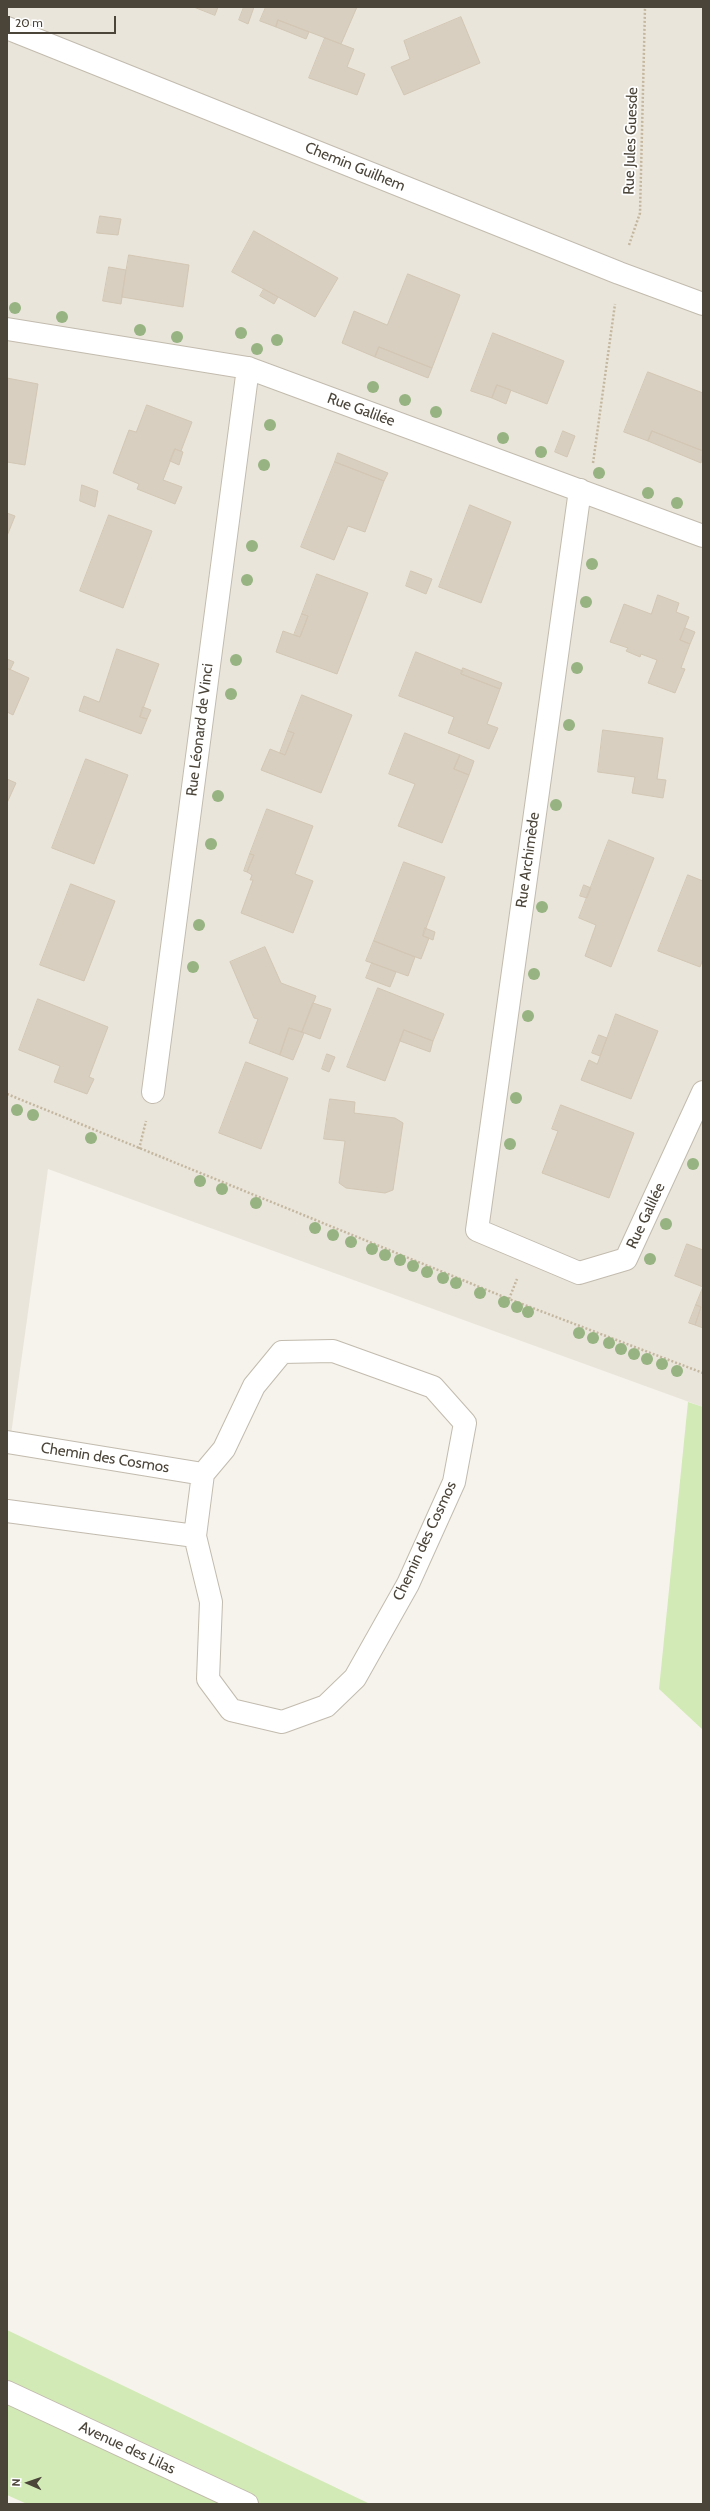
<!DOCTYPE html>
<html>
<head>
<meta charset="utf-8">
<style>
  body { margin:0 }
  #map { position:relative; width:710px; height:2511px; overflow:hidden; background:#f6f3ec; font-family:Cabin,sans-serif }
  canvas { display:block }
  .frame { position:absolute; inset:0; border:8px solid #4b4439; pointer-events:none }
  .north { position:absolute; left:8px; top:2463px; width:40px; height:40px; -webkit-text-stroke:3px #fff; paint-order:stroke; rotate:272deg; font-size:11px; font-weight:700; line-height:16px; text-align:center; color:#4b4439 }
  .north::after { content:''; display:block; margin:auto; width:14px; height:18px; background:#4b4439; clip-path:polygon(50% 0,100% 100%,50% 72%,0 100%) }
  .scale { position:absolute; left:8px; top:16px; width:108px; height:18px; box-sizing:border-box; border:2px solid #4b4439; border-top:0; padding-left:5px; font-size:12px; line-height:14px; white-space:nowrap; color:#4b4439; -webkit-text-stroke:3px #fff; paint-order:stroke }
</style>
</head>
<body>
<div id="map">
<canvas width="710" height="2511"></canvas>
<div class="frame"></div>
<div class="north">N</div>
<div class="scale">20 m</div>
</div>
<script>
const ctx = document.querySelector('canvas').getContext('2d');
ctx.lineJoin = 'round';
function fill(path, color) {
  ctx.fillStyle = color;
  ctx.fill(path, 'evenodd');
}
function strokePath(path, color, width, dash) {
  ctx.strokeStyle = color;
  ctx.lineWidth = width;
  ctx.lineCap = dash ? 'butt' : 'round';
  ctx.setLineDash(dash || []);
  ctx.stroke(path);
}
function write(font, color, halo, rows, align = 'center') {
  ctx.font = font + ' Cabin,sans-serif';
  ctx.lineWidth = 3.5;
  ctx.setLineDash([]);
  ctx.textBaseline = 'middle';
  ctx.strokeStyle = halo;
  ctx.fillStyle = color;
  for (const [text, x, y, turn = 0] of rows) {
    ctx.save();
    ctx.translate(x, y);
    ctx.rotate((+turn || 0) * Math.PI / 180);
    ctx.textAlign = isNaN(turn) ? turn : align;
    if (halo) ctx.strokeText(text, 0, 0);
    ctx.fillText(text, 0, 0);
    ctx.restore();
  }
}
fill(new Path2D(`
  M7,7H703V1407L48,1169L7,1463Z`), '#eae5da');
fill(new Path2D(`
  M688,1402L703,1407V1730L659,1689Z
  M7,2330L370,2504H27L7,2495Z`), '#d2eab5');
const building = new Path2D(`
  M194,7H218L215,15Z
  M244,7H254L248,24L239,20Z
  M266,7H357L341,44L278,20L276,27L260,21Z
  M461,17L480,63L404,95L391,67L410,59L404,41Z
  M278,20L309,32L306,39L276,27Z
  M325,38L354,49L347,67L365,74L357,95L309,78Z
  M100,216L121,219L118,235L97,233Z
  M254,231L338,278L315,317L232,272Z
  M129,255L189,265L183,307L122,297Z
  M109,267L126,270L121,304L103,301Z
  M408,274L460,295L432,368L379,347L375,357L342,343L354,311L387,325Z
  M264,289L278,297L274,304L260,296Z
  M493,333L564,361L547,404L497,385L492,398L471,391Z
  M379,347L432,368L428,378L375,357Z
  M648,372L703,393V451L652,431L648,441L624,432Z
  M7,378L38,384L25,465L7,462Z
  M497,385L511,390L506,404L492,398Z
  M147,405L192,422L181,451L175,449L163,480L182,487L175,504L137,489L139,484L113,473L129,430L136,432Z
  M563,431L575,436L567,457L555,452Z
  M652,431L703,451L701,463L648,441Z
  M175,449L183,452L179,465L170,461Z
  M338,453L388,473L384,481L335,462Z
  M335,462L384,481L365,532L348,526L334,560L301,547Z
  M82,485L98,491L95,507L80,501Z
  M470,505L511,522L481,603L439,587Z
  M7,513L15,516L7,536Z
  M109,515L152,531L123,608L80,591Z
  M411,571L432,579L426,594L406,586Z
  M317,574L368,593L337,674L276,652L283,631L300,637L308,616L302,614Z
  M658,595L679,603L676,612L689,617L680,640L690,644L681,668L685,669L675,693L648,683L657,660L641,654L640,657L626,651L628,648L610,642L624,604L651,614Z
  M302,614L308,616L300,637L294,635Z
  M685,628L695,632L690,644L680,640Z
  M117,649L159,664L140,717L147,719L141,734L79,711L84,696L99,702Z
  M416,652L463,671L461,674L500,689L487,724L498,728L489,749L448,733L454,717L399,696Z
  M7,659L14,662L10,670L7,668Z
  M7,668L29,678L13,715L7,712Z
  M463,668L502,683L500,689L461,674Z
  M302,695L352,715L321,793L261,770L270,749L285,755L294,733L288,731Z
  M143,707L151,710L147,719L140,717Z
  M603,730L663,738L657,779L666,780L663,798L632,793L635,777L598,772Z
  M288,731L294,733L285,755L280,753Z
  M405,733L460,755L454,769L469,775L442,843L398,826L415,784L389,774Z
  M460,755L474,761L469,775L454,769Z
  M86,759L128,775L94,864L52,848Z
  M7,779L16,783L7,803Z
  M267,809L313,826L295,874L313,881L293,933L241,913L253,880H250L252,875L247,872L254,855L250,854Z
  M609,840L654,858L611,967L585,956L596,925L579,918Z
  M250,854L254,855L247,872L244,871Z
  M404,862L445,877L423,936L429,938L421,959L374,941Z
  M688,875L703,881V959L700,967L658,951Z
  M71,884L115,901L84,981L40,965Z
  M584,885L591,888L587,898L580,896Z
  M425,928L435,932L433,940L423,936Z
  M374,941L415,957L408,976L366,961Z
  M265,947L281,983L316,996L302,1032L289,1028L280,1055L249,1043L258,1019L254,1018L230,962Z
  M372,963L396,972L390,987L366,978Z
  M378,988L444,1014L433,1041L404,1030L385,1081L347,1067Z
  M38,999L108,1027L89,1077L94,1079L87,1094L54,1082L60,1066L19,1050Z
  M313,1003L331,1009L320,1039L302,1032Z
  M616,1014L658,1031L631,1099L581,1080L589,1060L597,1064Z
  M289,1028L304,1033L293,1060L280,1055Z
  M404,1030L433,1041L430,1052L400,1041Z
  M599,1035L607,1038L600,1056L592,1053Z
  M327,1054L335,1057L329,1072L322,1069Z
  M246,1062L288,1078L261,1149L219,1133Z
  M330,1099L355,1102L354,1113L395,1118L403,1123L393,1190L385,1193L346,1188L339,1183L345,1141L324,1139Z
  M561,1105L634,1133L609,1198L542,1173L558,1131L552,1129Z
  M687,1244L703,1250V1287L675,1276Z
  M703,1287V1328L695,1325L701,1307L696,1305Z
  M696,1305L701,1307L695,1325L689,1323Z`);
fill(building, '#d8cfc1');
strokePath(building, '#d3c7b4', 1);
const minor = new Path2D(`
  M7,28L619,273L703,304
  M7,329L248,368L703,536
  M580,490L477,1230L579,1273L626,1259L703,1092
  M153,1092L248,368
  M333,1351L433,1387L465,1423L454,1482L408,1584L355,1678L326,1706L282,1722L231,1710L208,1679L211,1602L195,1536L203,1474L224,1449L254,1386L282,1352Z
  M7,1442L203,1474
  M7,1511L195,1536`);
const tertiary = new Path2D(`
  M7,2392L247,2504`);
strokePath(minor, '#c2bbae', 24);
strokePath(tertiary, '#c2bbae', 24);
strokePath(new Path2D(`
  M629,245L640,213L645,7
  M593,463L615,304
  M7,1094L509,1299L703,1373
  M139,1149L146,1121
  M509,1299L517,1279`), '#c4b79f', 2.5, [2, 2]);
strokePath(minor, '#fff', 22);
strokePath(tertiary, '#fff', 22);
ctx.fillStyle = '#97b381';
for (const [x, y] of [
  [15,308],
  [62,317],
  [140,330],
  [241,333],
  [177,337],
  [277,340],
  [257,349],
  [373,387],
  [405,400],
  [436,412],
  [270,425],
  [503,438],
  [541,452],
  [264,465],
  [599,473],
  [648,493],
  [677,503],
  [252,546],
  [592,564],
  [247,580],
  [586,602],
  [236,660],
  [577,668],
  [231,694],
  [569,725],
  [218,796],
  [556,805],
  [211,844],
  [542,907],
  [199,925],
  [193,967],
  [534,974],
  [528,1016],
  [516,1098],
  [17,1110],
  [33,1115],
  [91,1138],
  [510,1144],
  [693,1164],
  [200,1181],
  [222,1189],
  [256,1203],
  [666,1224],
  [315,1228],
  [333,1235],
  [351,1242],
  [372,1249],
  [385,1255],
  [650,1259],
  [400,1260],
  [413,1266],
  [427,1272],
  [443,1278],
  [456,1283],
  [480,1293],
  [504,1302],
  [517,1307],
  [528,1312],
  [579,1333],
  [593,1338],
  [609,1343],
  [621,1349],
  [634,1354],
  [647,1359],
  [662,1364],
  [677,1371]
]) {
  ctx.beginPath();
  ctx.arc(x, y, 6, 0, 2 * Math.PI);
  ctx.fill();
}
write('15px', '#4b4439', '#fff', [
  ["Rue Jules Guesde",631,141,-88],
  ["Chemin Guilhem",355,167,22],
  ["Rue Galilée",361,410,20],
  ["Rue Léonard de Vinci",200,730,-83],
  ["Rue Archimède",528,860,-82],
  ["Rue Galilée",646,1216,-65],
  ["Chemin des Cosmos",105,1458,9],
  ["Chemin des Cosmos",425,1541,-65],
  ["Avenue des Lilas",127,2448,25]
]);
</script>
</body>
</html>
